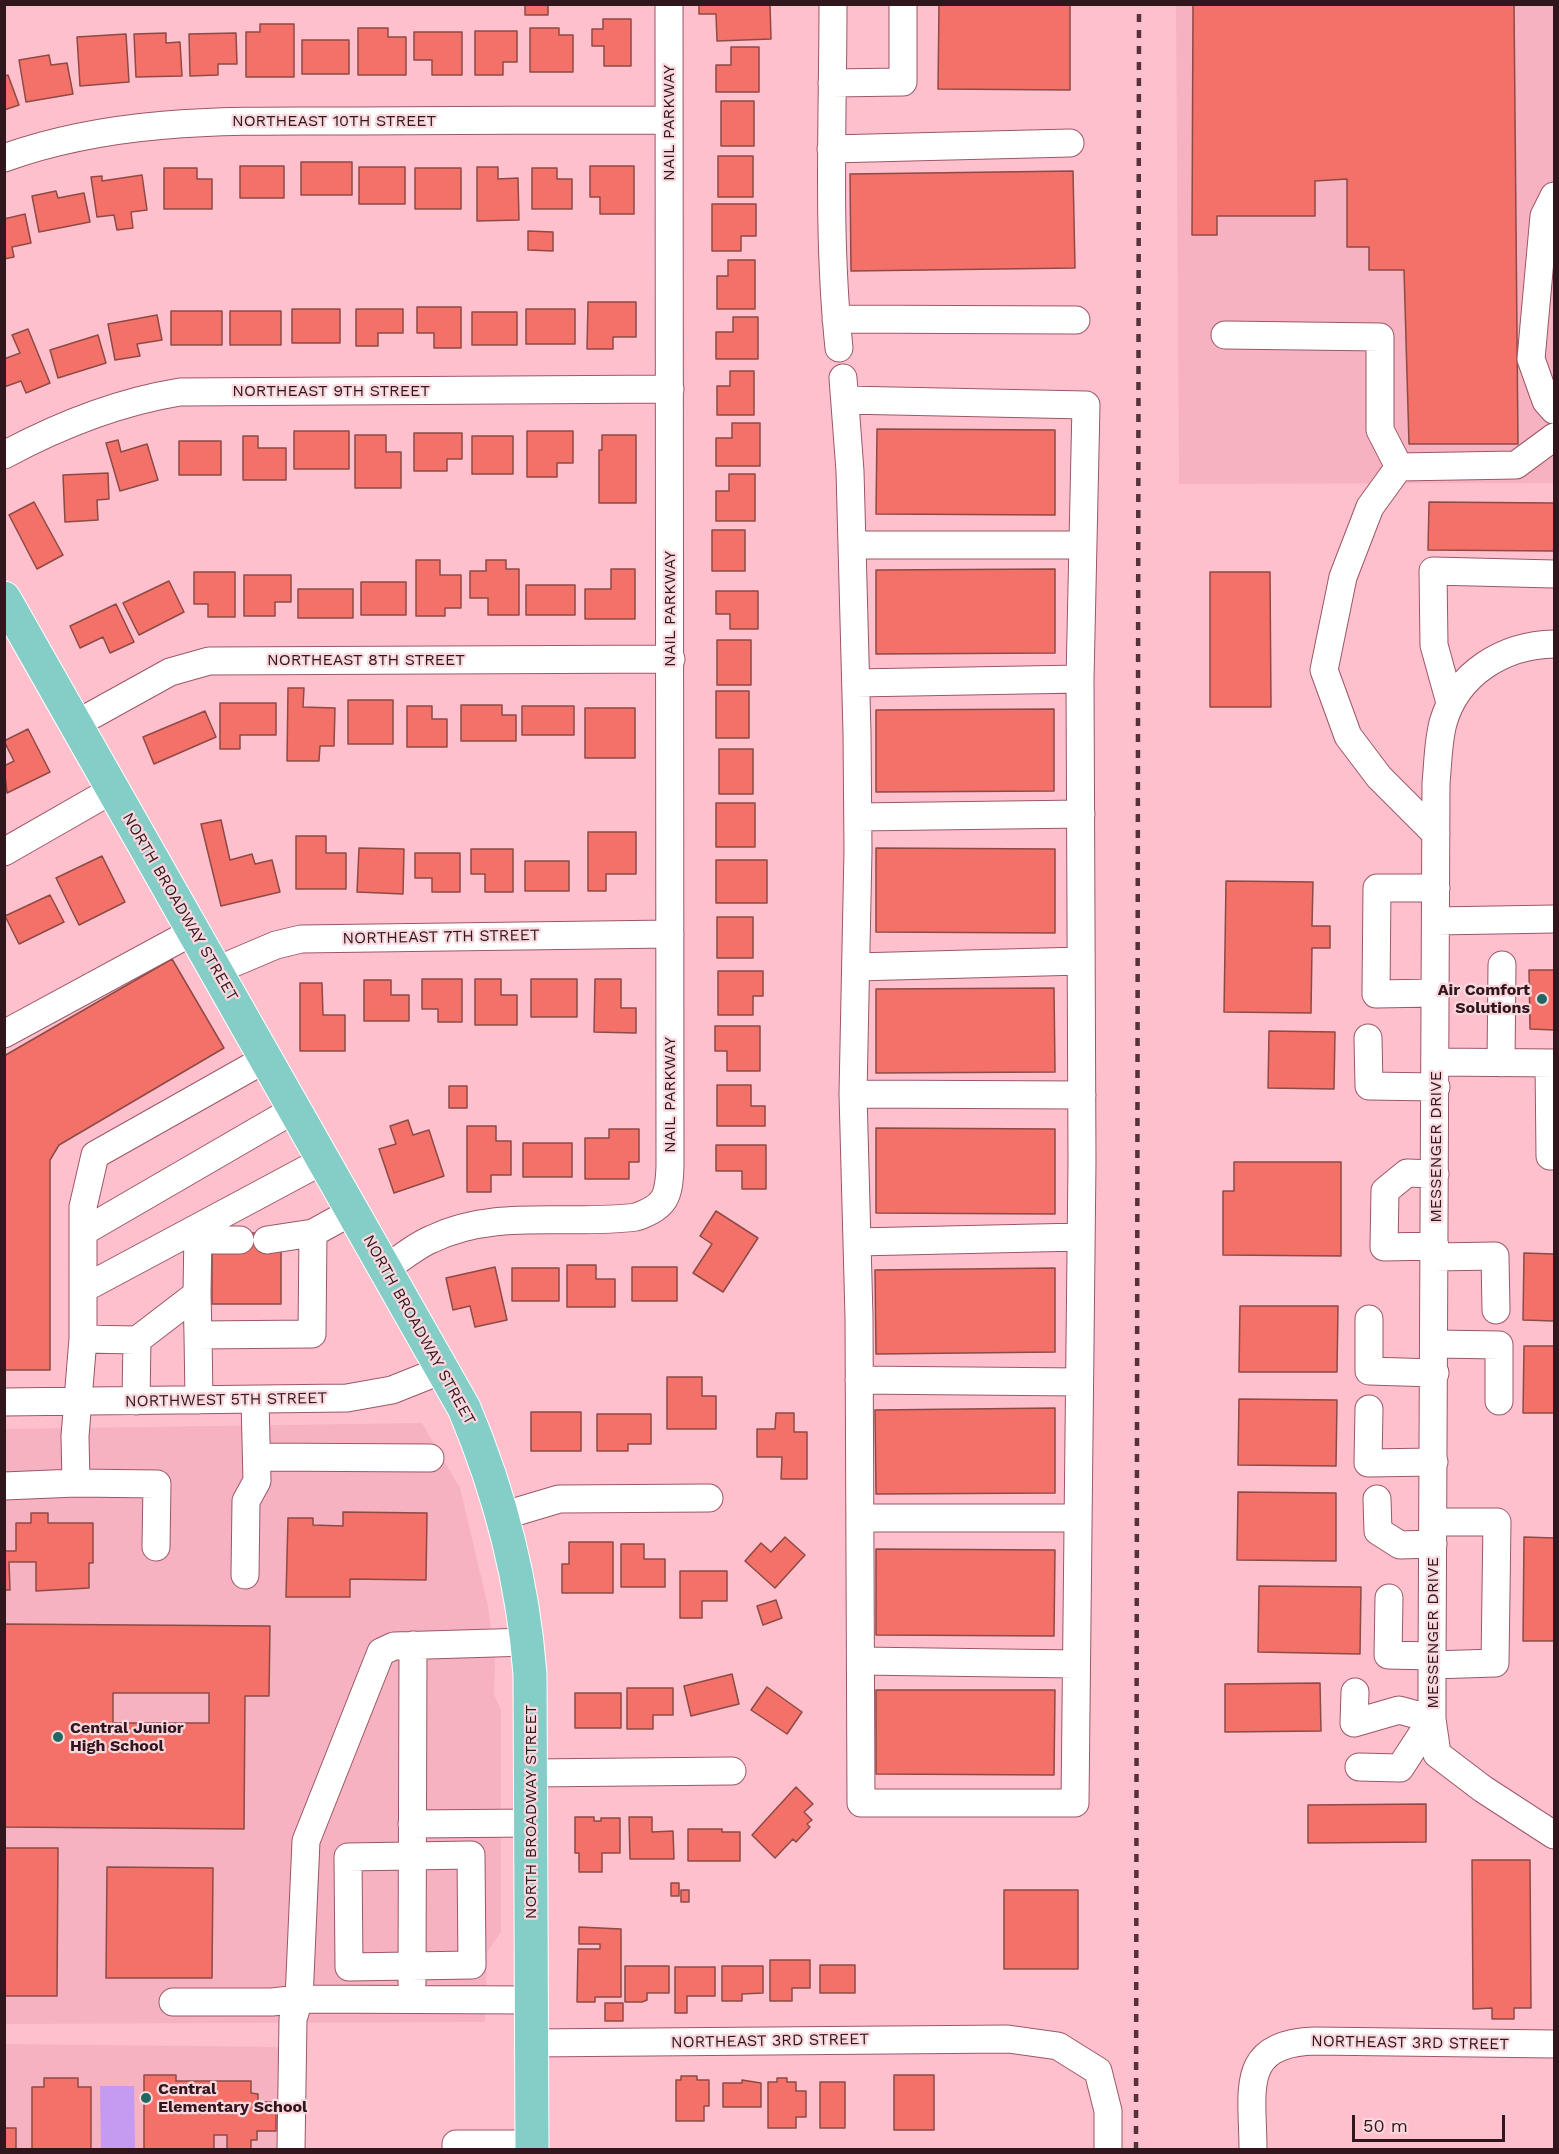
<!DOCTYPE html>
<html>
<head>
<meta charset="utf-8">
<style>
  body { margin:0 }
  #map { position:relative; width:1559px; height:2154px; overflow:hidden; background:#ffc0cd; font-family:"Work Sans",sans-serif }
  canvas { display:block }
  .frame { position:absolute; inset:0; border:6px solid #32161d; pointer-events:none }
  .scale { position:absolute; left:1352px; top:2115px; width:153px; height:27px; box-sizing:border-box; border:3px solid #32161d; border-top:0; padding-left:8px; font-size:18px; line-height:21px; white-space:nowrap; color:#32161d; -webkit-text-stroke:4px #f8d7dd; paint-order:stroke }
</style>
</head>
<body>
<div id="map">
<canvas width="1559" height="2154"></canvas>
<div class="frame"></div>
<div class="scale">50 m</div>
</div>
<script>
const ctx = document.querySelector('canvas').getContext('2d');
ctx.lineJoin = 'round';
function fill(path, color) {
  ctx.fillStyle = color;
  ctx.fill(path, 'evenodd');
}
function strokePath(path, color, width, dash) {
  ctx.strokeStyle = color;
  ctx.lineWidth = width;
  ctx.lineCap = dash ? 'butt' : 'round';
  ctx.setLineDash(dash || []);
  ctx.stroke(path);
}
function write(font, color, halo, rows, align = 'center') {
  ctx.font = font + ' "Work Sans",sans-serif';
  ctx.lineWidth = 4.5;
  ctx.setLineDash([]);
  ctx.textBaseline = 'middle';
  ctx.strokeStyle = halo;
  ctx.fillStyle = color;
  for (const [text, x, y, turn = 0] of rows) {
    ctx.save();
    ctx.translate(x, y);
    ctx.rotate((+turn || 0) * Math.PI / 180);
    ctx.textAlign = isNaN(turn) ? turn : align;
    if (halo) ctx.strokeText(text, 0, 0);
    ctx.fillText(text, 0, 0);
    ctx.restore();
  }
}
fill(new Path2D(`
  M1176,5H1554V483L1179,484Z
  M422,1423L460,1488L488,1606L495,1663L494,1695L501,1710V1932L487,1952L485,2022L5,2024L4,1429Z
  M5,2044L288,2047L286,2149L5,2150Z`), '#f6b2c0');
fill(new Path2D(`
  M100,2086H134L135,2149H101Z`), '#c49bf0');
const building = new Path2D(`
  M525,4H548V15H525Z
  M699,4H770L771,39L717,41L716,14H699Z
  M939,4H1070V90L938,89Z
  M1193,4H1514L1518,444H1409L1404,270H1369V247H1347V179L1315,181V216H1217V235H1192Z
  M603,19H631V66H604V46H592V29H603Z
  M260,24H294V77H246V32H260Z
  M358,28H388V37H406V75H358Z
  M530,28H559V35H573V72H530Z
  M475,31H517V62H503V75H475Z
  M414,32H462V75H432V60H414Z
  M166,33V43L180,42L182,76L136,77L134,34Z
  M236,33L237,64H218V75L190,76L189,34Z
  M126,34L129,82L80,86L77,37Z
  M302,40H349V74H302Z
  M731,47H759V92H716V65H731Z
  M49,55L51,65L67,63L73,94L26,102L19,60Z
  M8,75L19,105L4,110V76Z
  M721,101H754V146H721Z
  M718,156H753V197H718Z
  M301,162H352V195H301Z
  M240,166H284V198H240Z
  M590,166H634V214H600V197H590Z
  M359,167H405V204H359Z
  M477,167H498V179L518,178L519,220L477,221Z
  M164,168H197V179H212V209H164Z
  M415,168H461V209H415Z
  M532,168H557V179H572V209H532Z
  M1073,171L1075,268L851,271L850,174Z
  M142,175L147,210L131,212L133,228L117,230L114,215L97,217L91,177L102,176V181Z
  M56,191L58,198L84,193L90,222L39,232L32,196Z
  M712,204H756V236H741V251H712Z
  M25,214L31,243L12,247L14,257L4,259V219Z
  M528,231L553,232V251L528,250Z
  M728,260H755V309H717V276H728Z
  M588,302H636V337H613V349H587Z
  M417,307H461V348H434V333H417Z
  M292,309H340V343H292Z
  M356,309H403V333H378V346H356Z
  M526,309H575V344H526Z
  M171,311H222V345H171Z
  M230,311H281V345H230Z
  M472,312H517V345H472Z
  M157,315L162,340L137,344L140,356L115,360L108,324Z
  M733,317H758V359H716V332H733Z
  M28,329L50,383L26,393L21,381L4,387V359L20,353L12,335Z
  M98,335L106,363L58,378L50,350Z
  M730,371H754V415H717V386H730Z
  M732,423H760V466H716V438H732Z
  M877,429L1055,430V515L876,514Z
  M294,431H349V469H294Z
  M527,431H573V463H557V477H527Z
  M414,433H462V459H447V471H414Z
  M355,435H386V452H401V488H355Z
  M602,435H636V503H599V450H602Z
  M243,436H258V448H286V480H243Z
  M472,436H513V474H472Z
  M118,440L121,452L147,444L158,480L120,491L106,443Z
  M179,441H221V475H179Z
  M108,473L109,499L97,500L98,520L65,522L63,475Z
  M729,474H755V521H716V491H729Z
  M34,502L63,555L37,569L9,515Z
  M1429,502L1554,503V551L1428,550Z
  M712,530H745V571H712Z
  M416,560H440V575H461V608H445V616H416Z
  M486,560H506V569H519V615H488V598H470V571H486Z
  M611,569H635V619H585V589H611Z
  M1055,569V653L876,654V570Z
  M194,572H235V617H208V604H194Z
  M1210,572H1270L1271,707H1210Z
  M244,575H291V602H275V616H244Z
  M169,581L184,612L139,635L123,603Z
  M361,582H406V615H361Z
  M526,585H575V615H526Z
  M298,589H353V618H298Z
  M716,591H758V629H730V614H716Z
  M116,604L134,642L110,653L103,637L80,648L70,626Z
  M717,640H751V685H717Z
  M288,688H304L303,707L335,708L334,746H320L319,761H287Z
  M716,691H749V738H716Z
  M348,700H393V744H348Z
  M220,703H276V735H240V749H220Z
  M461,705H502V715H516V741H461Z
  M407,706H432V719H447V747H407Z
  M522,706H574V735H522Z
  M585,708H635V758H585Z
  M1054,709V791L876,792V710Z
  M205,711L216,737L154,764L143,737Z
  M28,729L50,772L7,793L4,766L14,761L4,741Z
  M719,749H753V794H719Z
  M716,803H755V847H716Z
  M221,820L230,860L252,854L255,864L272,860L280,892L221,906L201,824Z
  M588,832H636V874H606V891H588Z
  M296,836H326V853H346V889H296Z
  M359,848L404,849L403,894L357,892Z
  M876,848L1055,849V933L876,932Z
  M471,849H513V892H485V874H471Z
  M415,853H460V892H432V878H415Z
  M102,856L125,902L79,925L56,878Z
  M716,860H767V903H716Z
  M525,861H569V891H525Z
  M1226,881L1313,882L1312,926H1330V948H1312L1311,1013L1224,1012Z
  M50,895L64,922L19,944L5,916Z
  M717,917H753V958H717Z
  M172,959L224,1048L59,1145L50,1160V1370H4V1056Z
  M1529,970H1554V1030L1530,1029Z
  M718,971H763V996H753V1015H718Z
  M422,979H462V1022H438V1009H422Z
  M475,979H501V995H517V1025H475Z
  M531,979H577V1017H531Z
  M595,979H621V1008H636V1033L594,1032Z
  M364,980H391V995H409V1021H364Z
  M300,983H322L323,1015H345V1051H300Z
  M1054,988L1055,1072L876,1073V989Z
  M715,1026H760V1071H727V1051H715Z
  M1269,1031L1335,1032L1334,1089L1268,1088Z
  M717,1085H751V1106H765V1126H717Z
  M449,1086H467V1108H449Z
  M408,1120L413,1135L429,1130L444,1176L394,1193L379,1149L396,1144L390,1126Z
  M467,1126H496V1141H511V1175H491V1192H467Z
  M876,1128L1055,1129V1214L876,1213Z
  M609,1129H639V1162H629V1179H585V1138H609Z
  M523,1143H572V1177H523Z
  M716,1145H766V1189H742V1171H716Z
  M1234,1162H1341V1256L1223,1255V1191H1234Z
  M716,1211L758,1238L723,1292L693,1273L712,1244L700,1236Z
  M243,1233H263L281,1249V1304H212V1250Z
  M1524,1253L1554,1254V1321L1523,1320Z
  M567,1265H596V1279H615V1307H567Z
  M495,1267L507,1320L475,1327L470,1306L453,1310L446,1278Z
  M632,1267H677V1301H632Z
  M512,1268H559V1301H512Z
  M1055,1268V1352L876,1354L875,1270Z
  M1240,1306H1338L1337,1372H1239Z
  M1524,1346H1554V1413H1523Z
  M667,1377H702V1396H716V1429H667Z
  M1239,1399L1337,1400L1336,1466L1238,1465Z
  M1055,1408V1493L876,1494L875,1410Z
  M531,1412H581V1451H531Z
  M776,1413H794V1432H807V1479H781L782,1457H757V1429H775Z
  M597,1414H651V1444H628V1451H597Z
  M1238,1492L1336,1493V1561L1237,1560Z
  M343,1512L427,1513L426,1580L350,1579V1597H286L288,1518H313V1525L343,1526Z
  M31,1513H48V1523H93V1563H89V1588L36,1591V1562H9L10,1590H4V1551H16V1523H31Z
  M785,1537L805,1555L775,1588L745,1561L761,1543L771,1552Z
  M1524,1537L1554,1538V1641H1523Z
  M569,1542H613V1593H562V1564H569Z
  M621,1544H644V1559H665V1587H621Z
  M876,1549L1055,1550L1054,1636L876,1635Z
  M680,1571H727V1601H702V1618H680Z
  M1259,1586L1361,1587L1360,1654L1258,1652Z
  M776,1600L782,1618L763,1625L757,1606Z
  M4,1624L270,1626L269,1696H245L244,1829L4,1827ZM113,1693H209V1723H113Z
  M732,1674L739,1704L691,1716L684,1686Z
  M1320,1683L1321,1731L1225,1732V1684Z
  M767,1687L802,1712L787,1734L751,1710Z
  M627,1688H673V1715H653V1729H627Z
  M876,1690H1055L1054,1775L876,1774Z
  M575,1693H621V1728H575Z
  M796,1787L813,1804L804,1812L812,1820L807,1824L810,1827L796,1842L793,1839L775,1858L752,1835Z
  M1426,1804V1842L1308,1843V1805Z
  M575,1817H594V1821H601V1818H620V1853H602V1872H579V1853H575Z
  M629,1817H652V1832L673,1831L674,1859H630Z
  M688,1829H722V1832H740V1861H688Z
  M4,1848H58L57,1996H4Z
  M1472,1860H1530L1531,2008H1514V2019H1492V2008L1473,2009Z
  M107,1867L213,1868L212,1978H106Z
  M671,1883H679V1896H671Z
  M681,1890H689V1902H681Z
  M1004,1890H1078V1969H1004Z
  M579,1927L621,1929V1997H595V2002H577L578,1949H600V1944H579Z
  M770,1960H810V1988H792V2001H770Z
  M820,1965H855V1993H820Z
  M625,1966H669V1993H647V2000L642,2002H625Z
  M722,1966H763V1993L742,1994V2001H722Z
  M675,1967H715V1996H687V2013H675Z
  M605,2003H623V2021H605Z
  M144,2075H176V2081H251V2093L258,2094V2102H276V2131H257V2140H251V2150H227V2135H214V2150H144Z
  M894,2075H934V2130H894Z
  M681,2076H697V2080H709V2106H704V2121H676V2080H681Z
  M44,2078H78V2087H91V2150H32V2087H44Z
  M777,2078H787V2082H796V2091H806V2117H796V2128H768V2082H777Z
  M742,2080L761,2083V2107H723V2083H742Z
  M820,2082H845V2128H820Z
  M4,2128H16V2150H4Z`);
fill(building, '#f37168');
strokePath(building, '#8e4a45', 1.5);
const minor = new Path2D(`
  M833,4C833,119 827,234 839,348
  M832,83L903,82V4
  M831,149L1070,143
  M4,158C118,117 236,121 355,121C459,120 564,120 668,120
  M1554,196L1544,216L1531,359L1546,401L1554,410
  M836,319L1076,320
  M1225,335L1380,337V430L1399,467
  M843,378L850,471L857,733L858,850L853,1094L859,1317L861,1803H1075L1082,1161L1080,679L1086,405L845,400
  M4,455C60,425 118,402 180,392L670,389
  M853,545H1083
  M1554,644C1504,645 1457,673 1443,723C1438,742 1438,763 1436,783L1432,1670V1719L1437,1754L1483,1789L1554,1835
  M856,683L1080,679
  M1450,703L1434,645L1433,571L1554,574
  M76,724L170,672L209,661L671,659
  M858,817L1081,814
  M1436,834L1379,777L1348,736L1324,670L1343,577L1370,507L1399,467L1516,465L1554,437
  M4,852L114,789
  M1436,888H1377L1376,994L1436,993
  M1436,921L1554,919
  M856,967L1081,961
  M217,970L276,945L301,939L670,934
  M4,1034L194,931
  M1368,1038L1369,1086L1436,1087
  M1436,1062L1554,1063
  M1501,1063L1502,965
  M1549,1063L1550,1156H1554
  M853,1094L1082,1095
  M1435,1174L1407,1173L1385,1191L1384,1247L1435,1246
  M83,1232L295,1109
  M197,1240H240
  M267,1240L313,1233L353,1211
  M857,1242L1081,1237
  M1435,1257L1495,1256L1496,1310
  M386,1269C400,1259 415,1246 432,1239C496,1208 568,1226 636,1217C666,1207 669,1196 670,1166L669,4
  M83,1289L324,1160
  M197,1294L198,1229
  M1369,1319V1371L1435,1373
  M83,1339L137,1340L136,1401
  M137,1340L197,1294L198,1335
  M1435,1344L1499,1345V1401
  M859,1380L1079,1382
  M199,1400L198,1335L312,1334L313,1233
  M4,1402L347,1398L392,1390L442,1370
  M1369,1409L1368,1463L1434,1462
  M257,1457L430,1458
  M76,1483L157,1484L156,1547
  M4,1486L76,1483L75,1436L83,1339V1207L95,1155L267,1058
  M1377,1499L1378,1531L1400,1545L1433,1544
  M502,1516L559,1499L709,1498
  M860,1518H1078
  M245,1575L246,1501L257,1481L255,1400
  M1389,1598L1388,1655L1432,1656
  M528,1642L394,1646L381,1652L306,1841L299,1999L532,2000
  M861,1661L1076,1664
  M1432,1665L1495,1663L1497,1522H1434
  M1355,1692L1354,1723L1399,1710L1432,1719
  M1359,1767L1400,1768L1432,1719
  M532,1773L732,1771
  M412,1824L532,1823
  M471,1855L472,1965L349,1967L348,1857Z
  M412,1983L413,1645
  M173,2002H272L299,1999L293,2019L291,2150
  M531,2043L1008,2039L1058,2046L1098,2071L1108,2111V2150
  M456,2150V2144H532
  M1253,2150C1253,2091 1238,2043 1315,2041L1554,2044`);
const major = new Path2D(`
  M4,598L464,1408C500,1493 523,1582 530,1674L532,2150`);
strokePath(minor, '#9c5767', 29);
strokePath(major, '#fff', 35);
strokePath(minor, '#fff', 27);
strokePath(major, '#85cdc7', 33);
strokePath(new Path2D(`
  M1136,2150L1139,4`), '#54323a', 4.5, [8, 8]);
for (const [x, y, r, color] of [
  [1542,999,6,"#1e6861"],
  [58,1737,6,"#1e6861"],
  [146,2098,6,"#1e6861"]
]) {
  const dot = new Path2D();
  dot.arc(x, y, r, 0, 2 * Math.PI);
  ctx.fillStyle = color;
  ctx.fill(dot);
  strokePath(dot, '#f8d7dd', 2);
}
write('16px', '#32161d', '#f8d7dd', [
  ["NORTHEAST 10TH STREET",334,121],
  ["NAIL PARKWAY",669,123,-90],
  ["NORTHEAST 9TH STREET",331,391],
  ["NAIL PARKWAY",670,609,-90],
  ["NORTHEAST 8TH STREET",366,660],
  ["NORTH BROADWAY STREET",180,907,60],
  ["NORTHEAST 7TH STREET",441,937,-1],
  ["NAIL PARKWAY",670,1095,-90],
  ["MESSENGER DRIVE",1436,1147,-90],
  ["NORTH BROADWAY STREET",419,1330,61],
  ["NORTHWEST 5TH STREET",226,1400,-1],
  ["MESSENGER DRIVE",1433,1633,-90],
  ["NORTH BROADWAY STREET",531,1812,-90],
  ["NORTHEAST 3RD STREET",770,2041,-1],
  ["NORTHEAST 3RD STREET",1410,2043,1]
]);
write('bold 16px', '#32161d', '#f8d7dd', [
  ["Air Comfort",1530,990,"right"],
  ["Solutions",1530,1008,"right"],
  ["Central Junior",70,1728],
  ["High School",70,1746],
  ["Central",158,2089],
  ["Elementary School",158,2107]
], 'left');
</script>
</body>
</html>
